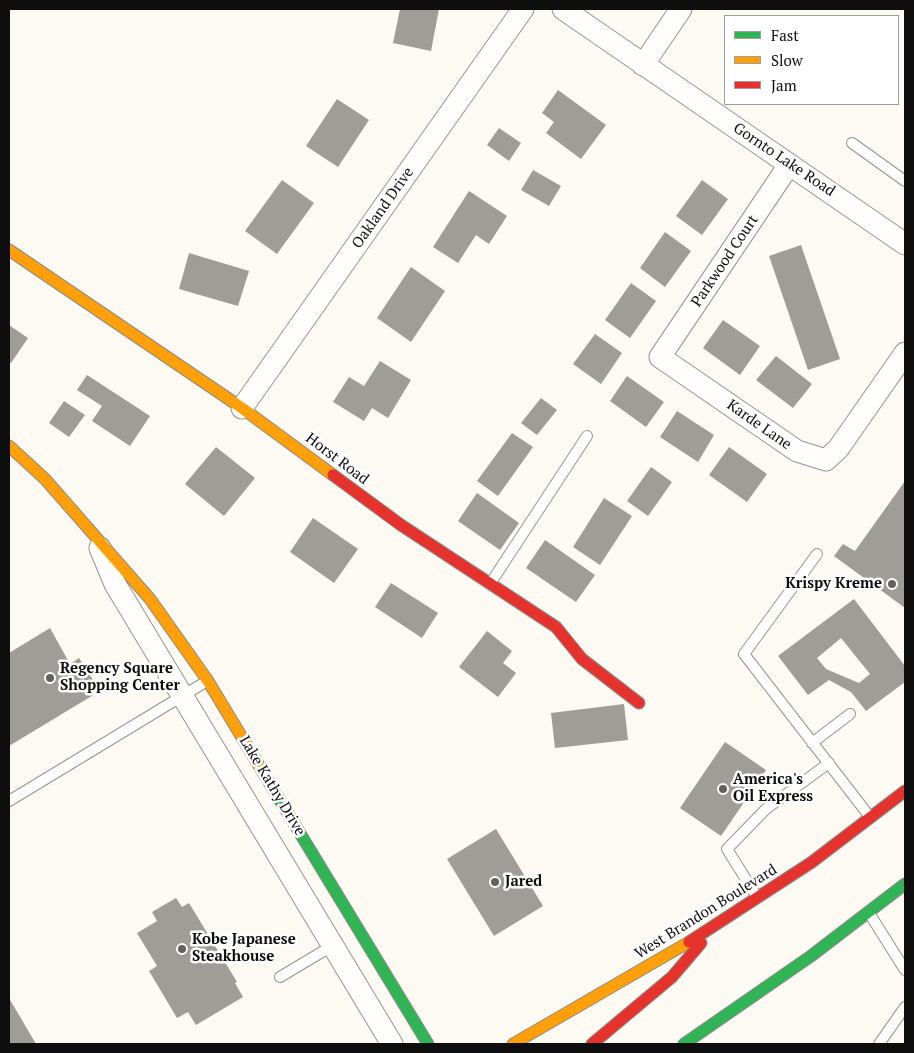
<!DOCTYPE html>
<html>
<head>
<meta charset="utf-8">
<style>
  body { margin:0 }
  #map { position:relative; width:914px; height:1053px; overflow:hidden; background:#fcfaf2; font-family:"PT Serif",serif }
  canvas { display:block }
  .frame { position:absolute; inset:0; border:10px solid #0e0e0e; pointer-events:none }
  .legend { position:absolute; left:724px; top:15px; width:175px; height:90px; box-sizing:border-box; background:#fff; border:1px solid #9f9f9f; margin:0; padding:6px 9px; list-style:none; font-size:15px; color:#0e0e0e }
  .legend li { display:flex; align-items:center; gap:10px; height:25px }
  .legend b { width:25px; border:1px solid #9f9f9f }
</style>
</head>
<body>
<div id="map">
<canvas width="914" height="1053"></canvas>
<div class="frame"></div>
<ul class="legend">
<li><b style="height:6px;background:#30b455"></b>Fast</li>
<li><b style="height:6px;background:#ff9f0a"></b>Slow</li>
<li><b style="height:6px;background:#e5322d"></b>Jam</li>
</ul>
</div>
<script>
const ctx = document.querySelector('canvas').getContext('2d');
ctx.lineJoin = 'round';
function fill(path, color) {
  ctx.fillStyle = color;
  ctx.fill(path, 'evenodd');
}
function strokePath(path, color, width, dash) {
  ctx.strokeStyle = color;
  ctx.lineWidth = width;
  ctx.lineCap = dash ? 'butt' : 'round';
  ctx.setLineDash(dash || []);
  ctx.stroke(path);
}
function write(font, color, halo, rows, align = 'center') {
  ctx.font = font + ' "PT Serif",serif';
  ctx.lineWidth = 5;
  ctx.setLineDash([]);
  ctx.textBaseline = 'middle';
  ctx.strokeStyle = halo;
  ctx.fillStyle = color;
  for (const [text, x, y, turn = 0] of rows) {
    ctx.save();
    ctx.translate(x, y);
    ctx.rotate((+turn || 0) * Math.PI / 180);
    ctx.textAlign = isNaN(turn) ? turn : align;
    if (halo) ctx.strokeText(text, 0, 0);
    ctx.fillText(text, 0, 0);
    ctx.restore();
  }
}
fill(new Path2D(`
  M400,9H439L431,51L393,43Z
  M558,90L606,125L581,159L546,133L554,122L542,113Z
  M337,99L369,120L338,167L306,146Z
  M499,128L521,143L509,161L487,145Z
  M533,170L561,186L549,206L521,190Z
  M282,180L314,203L277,254L245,231Z
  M702,180L728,199L702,235L676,216Z
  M469,191L507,216L489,244L476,235L458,263L433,247Z
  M665,232L691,251L665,287L640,268Z
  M801,245L840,359L808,370L769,256Z
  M189,253L249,271L238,306L179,289Z
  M411,267L445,291L411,342L377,318Z
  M631,283L656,301L630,338L605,320Z
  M723,320L760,346L740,375L703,348Z
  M9,325L28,338L11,363L9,362Z
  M595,334L622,353L601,384L573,364Z
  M776,356L812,384L793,408L756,380Z
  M380,361L411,380L388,418L372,408L364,421L333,402L349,377L364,386Z
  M87,375L150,416L130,446L92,421L102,406L77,390Z
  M627,376L664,402L646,427L610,401Z
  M541,398L557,410L537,435L521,423Z
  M64,401L85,415L69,437L49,423Z
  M677,411L714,435L698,462L660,437Z
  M512,433L533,447L498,496L477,481Z
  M216,447L255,478L224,516L185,484Z
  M729,447L767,474L747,502L709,475Z
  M651,467L672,482L648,516L627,501Z
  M905,481V608L834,556L843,544L855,551Z
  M477,493L519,523L500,550L458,521Z
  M604,498L632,516L600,565L573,547Z
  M313,518L358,549L334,583L290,552Z
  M545,540L595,575L576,602L526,568Z
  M391,583L438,613L422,638L375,607Z
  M854,599L905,666V682L866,711L851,692L829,680L808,695L778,656ZM841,638L870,674L859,683L826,669L817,658Z
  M50,628L70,664L79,658L100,691L9,746V653Z
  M487,631L512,651L503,663L516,673L498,697L459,667Z
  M624,704L628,740L555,748L551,713Z
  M725,742L766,770L721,836L680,808Z
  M496,829L543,906L494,936L447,859Z
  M176,898L182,907L189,903L237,982L235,983L243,997L196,1025L188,1012L177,1018L149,971L157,966L137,933L157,921L152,912Z
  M9,998L36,1044H9Z`), '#9f9d98');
const lane = new Path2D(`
  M852,143L905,181
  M817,554L744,654L870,817
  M490,584L587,436
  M812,743L850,714
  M9,801L207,681
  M757,897L727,849L766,809L829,763
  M869,913L905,970
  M280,977L332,946
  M879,1044L905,1007`);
const street = new Path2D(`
  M563,9L905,244
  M643,65L681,9
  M789,165L660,357L797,451L826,460L838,449L905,353
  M242,408L523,9
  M100,548L115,584L392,1044`);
const fast = new Path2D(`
  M264,774L428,1044
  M684,1044L811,956L905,884`);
const slow = new Path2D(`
  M9,250L242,408L333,475
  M9,446L45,479L150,599L208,681L264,774
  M513,1044L689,942`);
const jam = new Path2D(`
  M333,475L401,525L556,627L582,659L639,703
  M689,942L812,862L905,791
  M592,1044L672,977L701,943`);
strokePath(lane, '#959491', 12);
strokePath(street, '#959491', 23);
strokePath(fast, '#8c8b87', 13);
strokePath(slow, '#8c8b87', 13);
strokePath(jam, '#8c8b87', 13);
strokePath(lane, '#fffefd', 10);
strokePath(street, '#fffefd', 21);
strokePath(fast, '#30b455', 11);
strokePath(slow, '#ff9f0a', 11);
strokePath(jam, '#e5322d', 11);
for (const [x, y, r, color] of [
  [892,584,5,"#61615e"],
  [50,678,5,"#61615e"],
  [723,789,5,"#61615e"],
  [495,882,5,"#61615e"],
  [182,949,5,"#61615e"]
]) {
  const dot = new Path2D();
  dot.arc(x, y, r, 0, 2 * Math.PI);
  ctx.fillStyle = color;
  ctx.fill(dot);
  strokePath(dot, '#fff', 2);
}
write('15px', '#0e0e0e', '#fff', [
  ["Gornto Lake Road",784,160,34],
  ["Oakland Drive",383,208,-55],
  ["Parkwood Court",725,261,-56],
  ["Karde Lane",759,425,35],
  ["Horst Road",337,459,37],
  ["Lake Kathy Drive",272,786,59],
  ["West Brandon Boulevard",706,912,-32]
]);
write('bold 15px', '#0e0e0e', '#fff', [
  ["Krispy Kreme",882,584,"right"],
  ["Regency Square",60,669],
  ["Shopping Center",60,686],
  ["America's",733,780],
  ["Oil Express",733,797],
  ["Jared",505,882],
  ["Kobe Japanese",192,940],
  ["Steakhouse",192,957]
], 'left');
</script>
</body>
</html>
